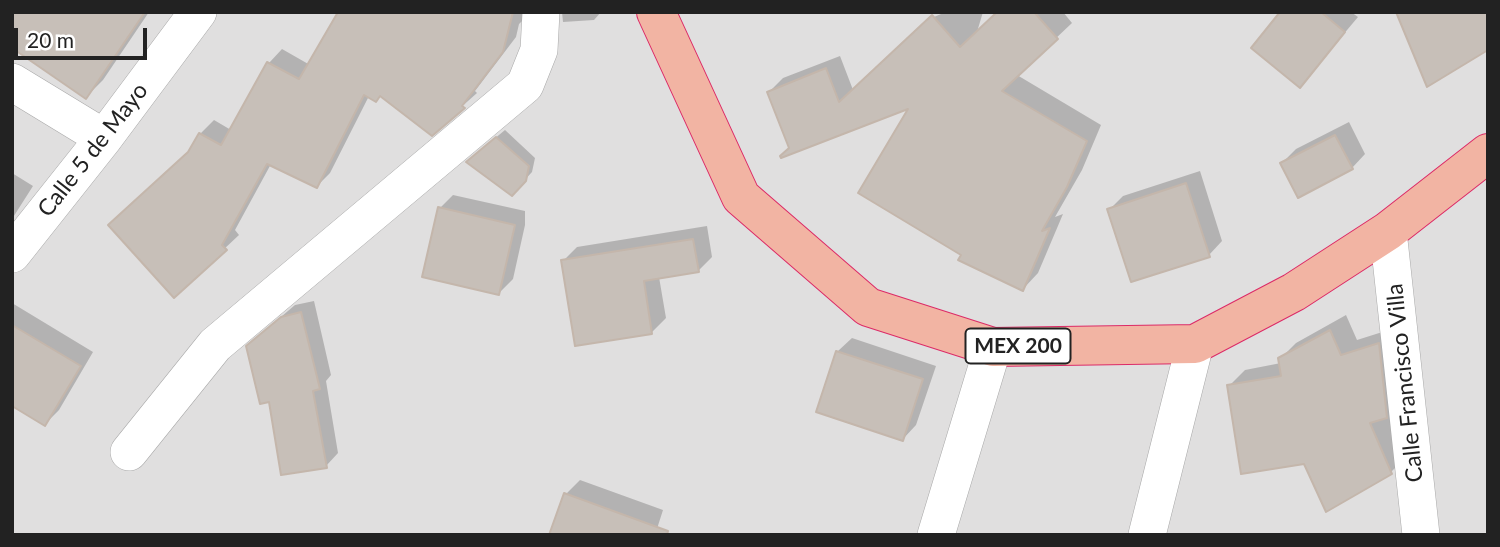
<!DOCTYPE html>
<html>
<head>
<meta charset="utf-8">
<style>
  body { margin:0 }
  #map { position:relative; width:1500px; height:547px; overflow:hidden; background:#f2efe9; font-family:Lato,sans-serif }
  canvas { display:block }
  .frame { position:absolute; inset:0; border:14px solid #222; pointer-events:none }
  .scale { position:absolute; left:14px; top:28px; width:133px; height:32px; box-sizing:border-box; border:4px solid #222; border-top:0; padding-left:9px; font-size:21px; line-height:24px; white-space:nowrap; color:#222; -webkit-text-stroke:5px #fff; paint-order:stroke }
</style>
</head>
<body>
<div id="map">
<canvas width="1500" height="547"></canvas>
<div class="frame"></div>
<div class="scale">20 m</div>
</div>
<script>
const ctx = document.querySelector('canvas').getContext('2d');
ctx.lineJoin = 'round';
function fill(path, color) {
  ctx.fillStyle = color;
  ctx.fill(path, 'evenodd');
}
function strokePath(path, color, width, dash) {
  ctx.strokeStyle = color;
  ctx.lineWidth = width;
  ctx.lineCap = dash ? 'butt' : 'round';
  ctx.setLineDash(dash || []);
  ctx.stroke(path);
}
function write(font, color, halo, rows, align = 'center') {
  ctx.font = font + ' Lato,sans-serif';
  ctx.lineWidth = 6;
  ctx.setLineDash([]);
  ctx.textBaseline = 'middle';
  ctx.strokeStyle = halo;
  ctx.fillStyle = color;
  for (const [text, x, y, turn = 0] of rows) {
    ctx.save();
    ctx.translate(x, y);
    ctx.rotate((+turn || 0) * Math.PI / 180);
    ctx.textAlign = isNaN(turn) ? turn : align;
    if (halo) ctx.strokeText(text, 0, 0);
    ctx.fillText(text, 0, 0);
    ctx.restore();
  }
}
fill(new Path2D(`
  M12,12H1488V535H12Z`), '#e0dfdf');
fill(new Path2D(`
  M12,12H149L103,80L86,97Z
  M340,12H531L519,24L516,37L475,91L477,93L432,133L381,95L369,96L330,173L317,186L271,164L235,230L239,235L174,296L190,151L200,134L214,120L231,130L269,63L282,49L310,65Z
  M562,12H601L594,20L563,22Z
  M946,12H983L964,75L1029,12H1063L1072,23L1017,75L1101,125L1082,170L1055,217L1063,214L1038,273L1023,289L963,254L912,106L929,19Z
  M1282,12H1351L1358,17L1300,86Z
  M840,56L863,116L769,92L783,78Z
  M1349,122L1365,154L1352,168L1282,163L1296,149Z
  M505,130L535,158L532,172L512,194L476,154Z
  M1200,171L1222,241L1209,255L1109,210L1123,196Z
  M12,173L33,186L12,219Z
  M453,195L525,211V225L513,279L499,293L440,208Z
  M707,226L712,257L698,271L659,277L666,318L652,332L563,261L577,247Z
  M314,301L331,375L326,381L338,453L326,466L270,400L261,334L295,305Z
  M12,303L93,352L59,410L45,424L12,404Z
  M1346,315L1357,340L1395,328L1403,400L1389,414L1407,456L1391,472L1305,462L1229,386L1245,370L1281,363L1280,359L1296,343Z
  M852,338L936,366L916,425L903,439L818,411L838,351Z
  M580,480L663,510L655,535H551L566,494Z`), '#0003');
const building = new Path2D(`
  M12,12H145L86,99L12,48Z
  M338,12H513L503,52L462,106L465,108L432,136L380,96L376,102L364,95L317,188L267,164L222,245L227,250L174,298L108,225L188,152L199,133L221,145L267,62L299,79Z
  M997,12H1034L1058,39L1002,91L1087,141L1067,187L1042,231L1050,228L1023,291L958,260L961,255L858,193L908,109L781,158L780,156L789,148L767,92L826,68L839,102L932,15L960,47Z
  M1280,12H1321L1345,32L1300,88L1251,48Z
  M1396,12H1488V50L1427,87Z
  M1335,135L1353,169L1298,198L1280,163Z
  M496,137L529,166L526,181L512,196L466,162Z
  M1186,183L1210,257L1131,282L1107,209Z
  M438,207L515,225L499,295L422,277Z
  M693,239L699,272L644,281L652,334L575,346L561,260Z
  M301,312L320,389L313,391L327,468L281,475L269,402L260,404L246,346L281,317Z
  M12,325L81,366L45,426L12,406Z
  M1330,330L1341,355L1379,343L1387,418L1370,423L1392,474L1326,512L1304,464L1241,474L1227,385L1281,376L1278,358Z
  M836,351L923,379L903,441L816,412Z
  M564,493L668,531L667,535H549Z`);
fill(building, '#c7bfb8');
strokePath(building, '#c4b6ab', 2);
const minor = new Path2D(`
  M12,82L104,138
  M1388,231L1421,535
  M12,254L104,138L198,12
  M129,452L215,345L525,85L539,50L541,12
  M936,535L993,347
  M1147,535L1195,344`);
const trunk = new Path2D(`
  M656,12L741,197L868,307L993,347L1195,344L1294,292L1388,231L1488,153`);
strokePath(minor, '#a9a9a9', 38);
strokePath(trunk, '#dc2a67', 40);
strokePath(minor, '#fff', 37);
strokePath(trunk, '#f2b4a3', 38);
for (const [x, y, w] of [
  [1018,346,105]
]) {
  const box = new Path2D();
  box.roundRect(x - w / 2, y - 17.5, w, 35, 5);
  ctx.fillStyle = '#fff';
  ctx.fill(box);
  strokePath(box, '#222', 2);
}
write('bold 21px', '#222', null, [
  ["MEX 200",1018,346]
]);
write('23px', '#222', '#fff', [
  ["Calle 5 de Mayo",93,150,-52],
  ["Calle Francisco Villa",1405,383,-96]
]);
</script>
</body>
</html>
